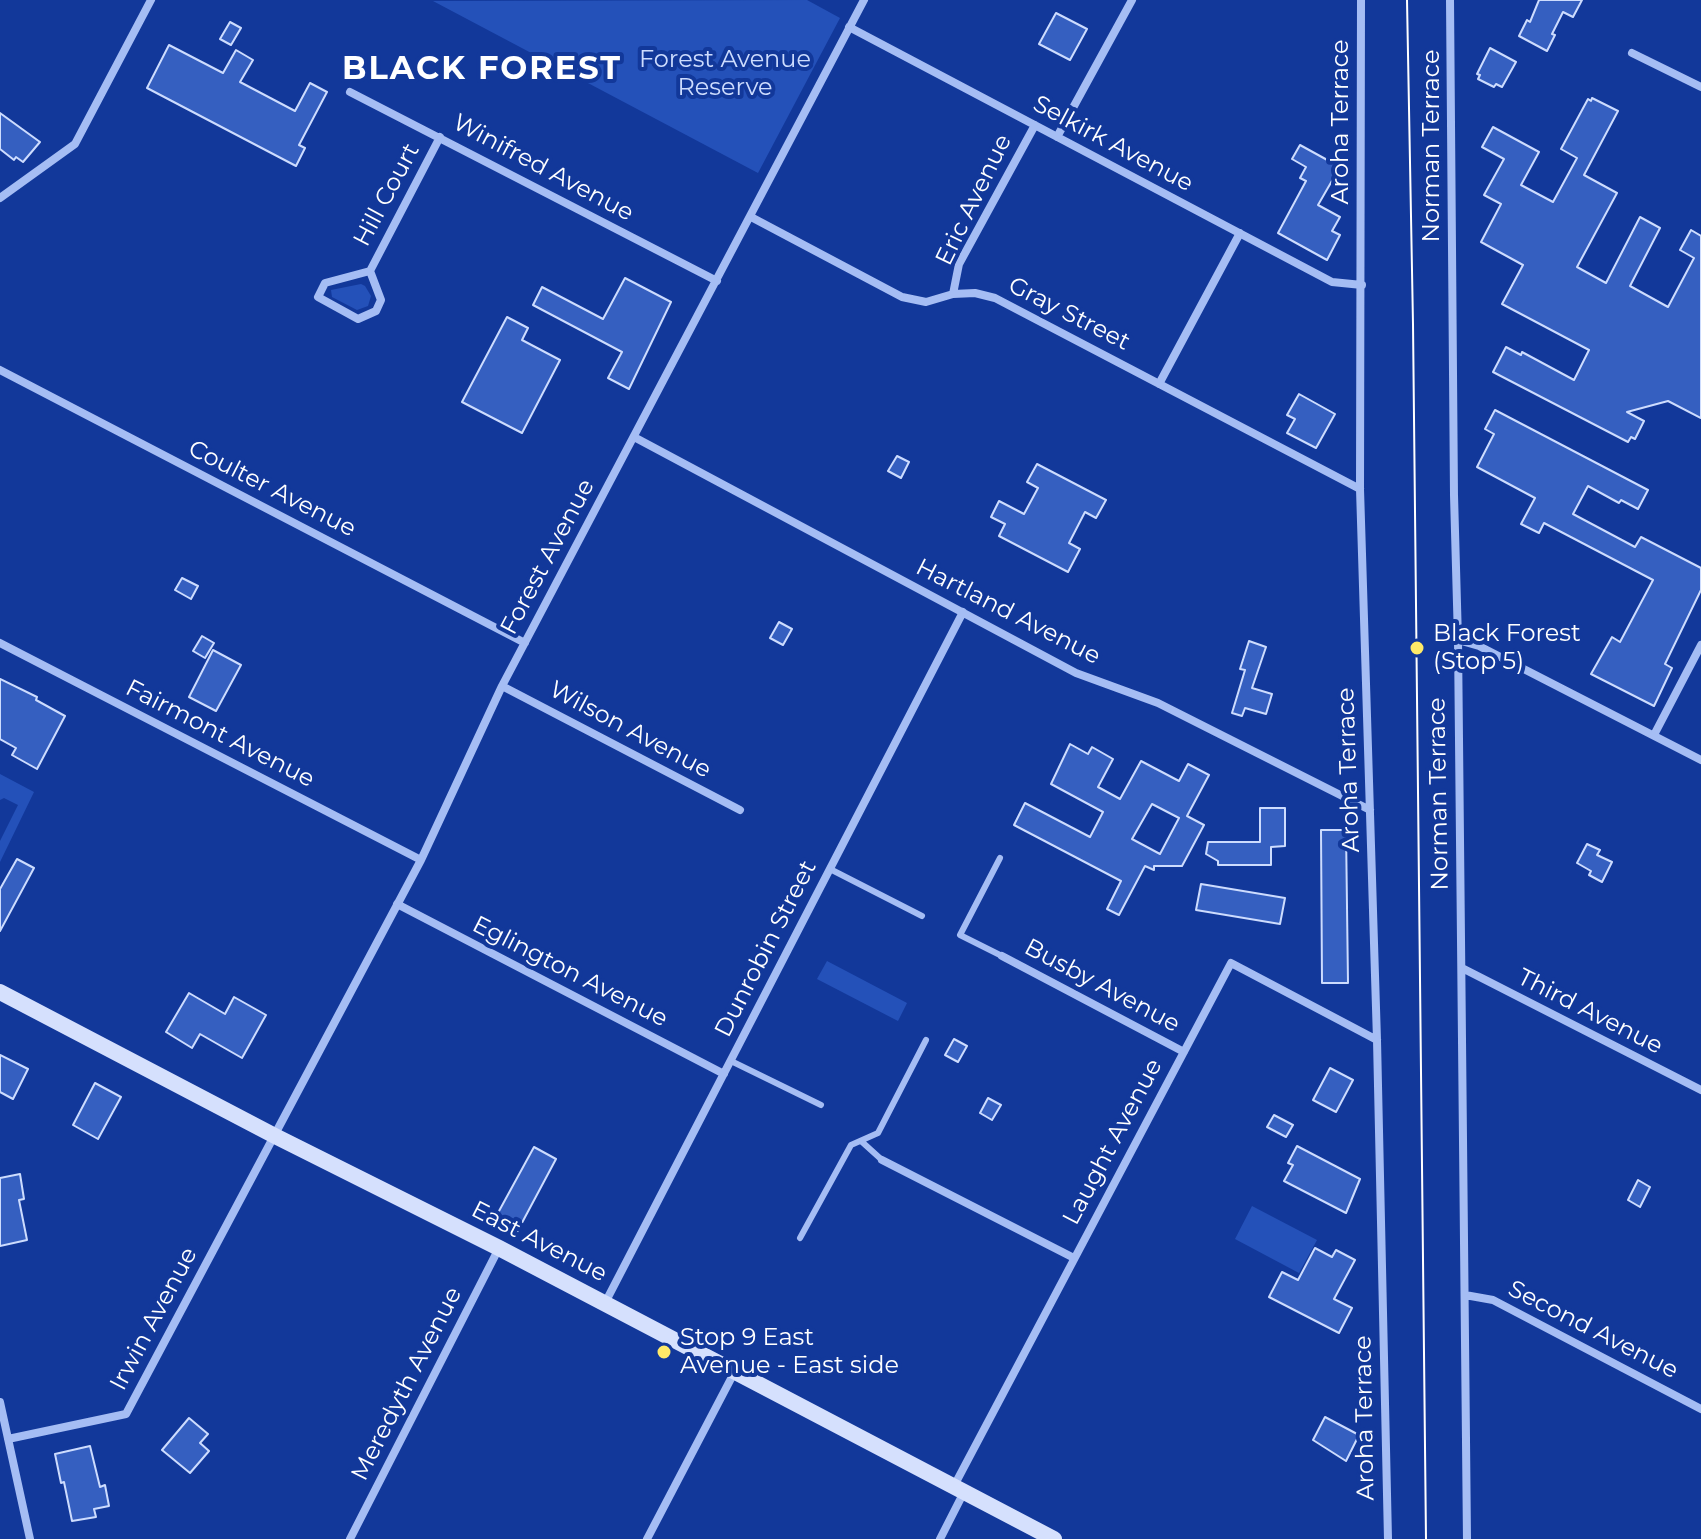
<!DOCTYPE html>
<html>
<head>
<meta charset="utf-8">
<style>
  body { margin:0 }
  canvas { display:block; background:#12389a }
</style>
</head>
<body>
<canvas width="1701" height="1539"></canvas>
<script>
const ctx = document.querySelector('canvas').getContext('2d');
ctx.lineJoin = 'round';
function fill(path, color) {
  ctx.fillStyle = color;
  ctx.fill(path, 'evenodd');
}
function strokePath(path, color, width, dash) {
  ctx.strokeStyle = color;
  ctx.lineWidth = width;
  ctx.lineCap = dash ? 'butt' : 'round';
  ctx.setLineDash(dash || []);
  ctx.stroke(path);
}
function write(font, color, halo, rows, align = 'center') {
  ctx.font = font + ' Montserrat,sans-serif';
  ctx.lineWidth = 8;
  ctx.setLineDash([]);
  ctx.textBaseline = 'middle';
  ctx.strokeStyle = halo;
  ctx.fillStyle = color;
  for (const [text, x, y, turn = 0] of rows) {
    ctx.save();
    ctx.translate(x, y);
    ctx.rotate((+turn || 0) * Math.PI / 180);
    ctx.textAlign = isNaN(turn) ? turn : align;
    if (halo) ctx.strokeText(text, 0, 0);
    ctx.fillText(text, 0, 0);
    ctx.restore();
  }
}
fill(new Path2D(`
  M807,0L840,18L758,173L433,1Z
  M361,284L365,286L371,296L368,306L357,310L332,297L331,290Z
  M0,774L34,792L0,862V841L18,805L4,798L0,800Z
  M827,961L907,1003L898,1021L817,979Z
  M1252,1206L1317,1240L1299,1273L1235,1239Z`), '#2451b9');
const building = new Path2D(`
  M1539,0H1582L1573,17L1563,12L1552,34L1555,35L1547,51L1519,36L1527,20L1530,22Z
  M1056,13L1087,29L1070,60L1039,44Z
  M230,22L241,28L231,45L220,39Z
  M169,45L223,73L236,50L253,60L240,82L295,111L310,83L327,92L299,145L305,148L296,166L147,88Z
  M1490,48L1516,62L1502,87L1496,84L1494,87L1478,79L1480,75L1477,74Z
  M1592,98L1618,111L1584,175L1617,193L1577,267L1606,283L1640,217L1660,228L1630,286L1668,307L1694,258L1680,250L1691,230L1701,236V418L1668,401L1627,412L1644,421L1635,439L1631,437L1628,442L1493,372L1506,347L1521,355L1522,352L1574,380L1589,350L1502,304L1523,265L1481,242L1501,204L1484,195L1504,159L1482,147L1493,127L1539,152L1521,185L1553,202L1577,158L1561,149L1588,99L1591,101Z
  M0,113L40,142L23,162L16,157L14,160L0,149Z
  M1300,145L1340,167L1318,205L1340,217L1332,231L1340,235L1327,260L1278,233L1306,181L1300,178L1306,167L1292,159Z
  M625,278L671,302L629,389L608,378L622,352L533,305L542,287L603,319Z
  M507,317L528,328L522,340L560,360L522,433L462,402Z
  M1299,394L1335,414L1316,448L1287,433L1295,419L1287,415Z
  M1495,410L1648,490L1638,509L1621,500L1619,503L1588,486L1573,514L1635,547L1641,537L1701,568V590L1665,664L1672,668L1654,706L1591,674L1612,637L1620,642L1653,580L1544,523L1539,533L1521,524L1535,498L1477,467L1494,434L1485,429Z
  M897,456L909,462L901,478L888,471Z
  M1037,464L1106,500L1096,518L1085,512L1069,543L1080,549L1068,572L999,536L1005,524L991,517L999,501L1024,514L1038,488L1027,482Z
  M182,578L198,586L191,599L175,590Z
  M779,622L792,629L783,645L770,638Z
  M202,636L214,643L205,658L193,651Z
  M1249,641L1266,647L1252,688L1272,694L1266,714L1245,708L1242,716L1232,713L1245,670L1240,669Z
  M213,650L241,665L216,711L189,697Z
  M0,679L37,697L36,700L65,716L37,769L12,755L16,748L0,739Z
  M1070,744L1088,754L1092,747L1113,759L1098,787L1120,799L1141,761L1179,781L1188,764L1209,775L1187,816L1204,825L1182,866H1154V870L1145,866L1119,915L1107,909L1121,881L1014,825L1025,803L1090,837L1103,812L1051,784ZM1152,804L1179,818L1160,854L1132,839Z
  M1260,808H1285V846L1271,847V865H1218V861L1206,854L1208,842H1260Z
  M1321,830H1346L1348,983H1322Z
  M1587,844L1600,850L1597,855L1612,862L1602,882L1589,875L1591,871L1577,863Z
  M17,859L34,868L0,931V889Z
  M1201,884L1285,898L1280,924L1196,910Z
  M189,993L225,1014L234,997L266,1015L242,1058L200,1034L192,1048L166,1032Z
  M954,1039L967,1046L958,1062L945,1055Z
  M0,1055L28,1069L13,1099L0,1092Z
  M1330,1068L1353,1080L1336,1112L1313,1100Z
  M95,1083L121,1097L98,1139L73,1125Z
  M988,1098L1001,1105L992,1120L980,1113Z
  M1274,1115L1293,1125L1286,1137L1267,1127Z
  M1297,1146L1360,1179L1346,1213L1284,1181L1293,1165L1288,1163Z
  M534,1147L556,1159L516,1234L493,1222Z
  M20,1174L24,1199L19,1200L27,1240L0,1246V1178Z
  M1638,1180L1650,1187L1640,1207L1628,1200Z
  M1315,1248L1332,1257L1336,1250L1355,1260L1334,1299L1352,1308L1339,1333L1269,1297L1282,1272L1298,1280Z
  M1325,1417L1359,1435L1346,1461L1313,1440Z
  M189,1418L208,1434L200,1443L209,1451L190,1473L162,1450Z
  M90,1446L100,1487L105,1485L109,1506L94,1509L96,1517L72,1521L64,1482L61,1483L55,1454Z`);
fill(building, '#355fc0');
strokePath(building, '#cddcfe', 2);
strokePath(new Path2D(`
  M1000,858L960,935L1002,956
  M830,869L922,916
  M731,1061L821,1105
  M861,1141L882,1160
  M800,1238L851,1145L878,1133L926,1040`), '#a5bdf4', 6);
strokePath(new Path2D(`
  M1361,0L1360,489L1377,1040L1388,1539
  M1450,0L1454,495L1458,640L1467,1539
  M849,27L1332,282L1362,285
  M1632,53L1701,87
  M350,92L717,281
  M1057,137L1132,0
  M0,198L75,144L151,0
  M751,217L902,297L926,302L953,294L975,293L995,298L1360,489
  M370,271L381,300L376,311L358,319L318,297L325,283L370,271L440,137
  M953,294L959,264L1035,125
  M0,370L525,643
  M1159,384L1240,233
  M634,437L1076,673L1158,703L1370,810
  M1458,640L1479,646L1701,760
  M0,643L421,860
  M502,686L740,810
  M1654,735L1701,645
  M397,904L724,1074
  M1002,956L1184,1052
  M1462,968L1701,1090
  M882,1160L1074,1258
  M1465,1295L1493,1300L1701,1409
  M605,1303L963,612
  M0,1402L30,1539
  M8,1439L126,1414L421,860L502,686L864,0
  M954,1486L1231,963L1377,1040
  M350,1539L499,1248
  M647,1539L735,1371
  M940,1539L964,1492`), '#a5bdf4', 8);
strokePath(new Path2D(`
  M0,992L275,1136L499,1248L1054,1539`), '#d5e0fd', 16);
strokePath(new Path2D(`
  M1407,0L1413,324L1426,1539`), '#fff', 2);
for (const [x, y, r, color] of [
  [1417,648,8,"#ffea68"],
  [664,1352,8,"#ffea68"]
]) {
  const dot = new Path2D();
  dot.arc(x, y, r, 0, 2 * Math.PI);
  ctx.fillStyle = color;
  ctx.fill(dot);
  strokePath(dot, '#12389a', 3);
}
write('24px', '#cddcfe', '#12389a', [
  ["Forest Avenue",725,60],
  ["Reserve",725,88]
]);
write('24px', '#fff', '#12389a', [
  ["Aroha Terrace",1341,122,-90],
  ["Selkirk Avenue",1113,144,28],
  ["Norman Terrace",1432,146,-90],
  ["Winifred Avenue",543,168,28],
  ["Hill Court",387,195,-62],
  ["Eric Avenue",974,200,-64],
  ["Gray Street",1069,314,27],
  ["Coulter Avenue",272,489,27],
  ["Forest Avenue",548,557,-62],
  ["Hartland Avenue",1008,612,27],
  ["Wilson Avenue",630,730,28],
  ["Fairmont Avenue",220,734,27],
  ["Aroha Terrace",1349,770,-92],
  ["Norman Terrace",1439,794,-91],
  ["Dunrobin Street",766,949,-63],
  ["Eglington Avenue",570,972,27],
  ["Busby Avenue",1102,986,28],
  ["Third Avenue",1590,1012,27],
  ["Laught Avenue",1113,1142,-62],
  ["East Avenue",539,1242,27],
  ["Irwin Avenue",154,1319,-62],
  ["Second Avenue",1593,1330,27],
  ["Meredyth Avenue",407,1384,-63],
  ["Aroha Terrace",1365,1418,-91]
]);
write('24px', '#fff', '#12389a', [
  ["Black Forest",1433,634],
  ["(Stop 5)",1433,662],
  ["Stop 9 East",680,1338],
  ["Avenue - East side",680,1366]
], 'left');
ctx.letterSpacing = '2px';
write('bold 32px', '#fff', '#12389a', [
  ["BLACK FOREST",482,70]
]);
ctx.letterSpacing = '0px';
</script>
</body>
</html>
